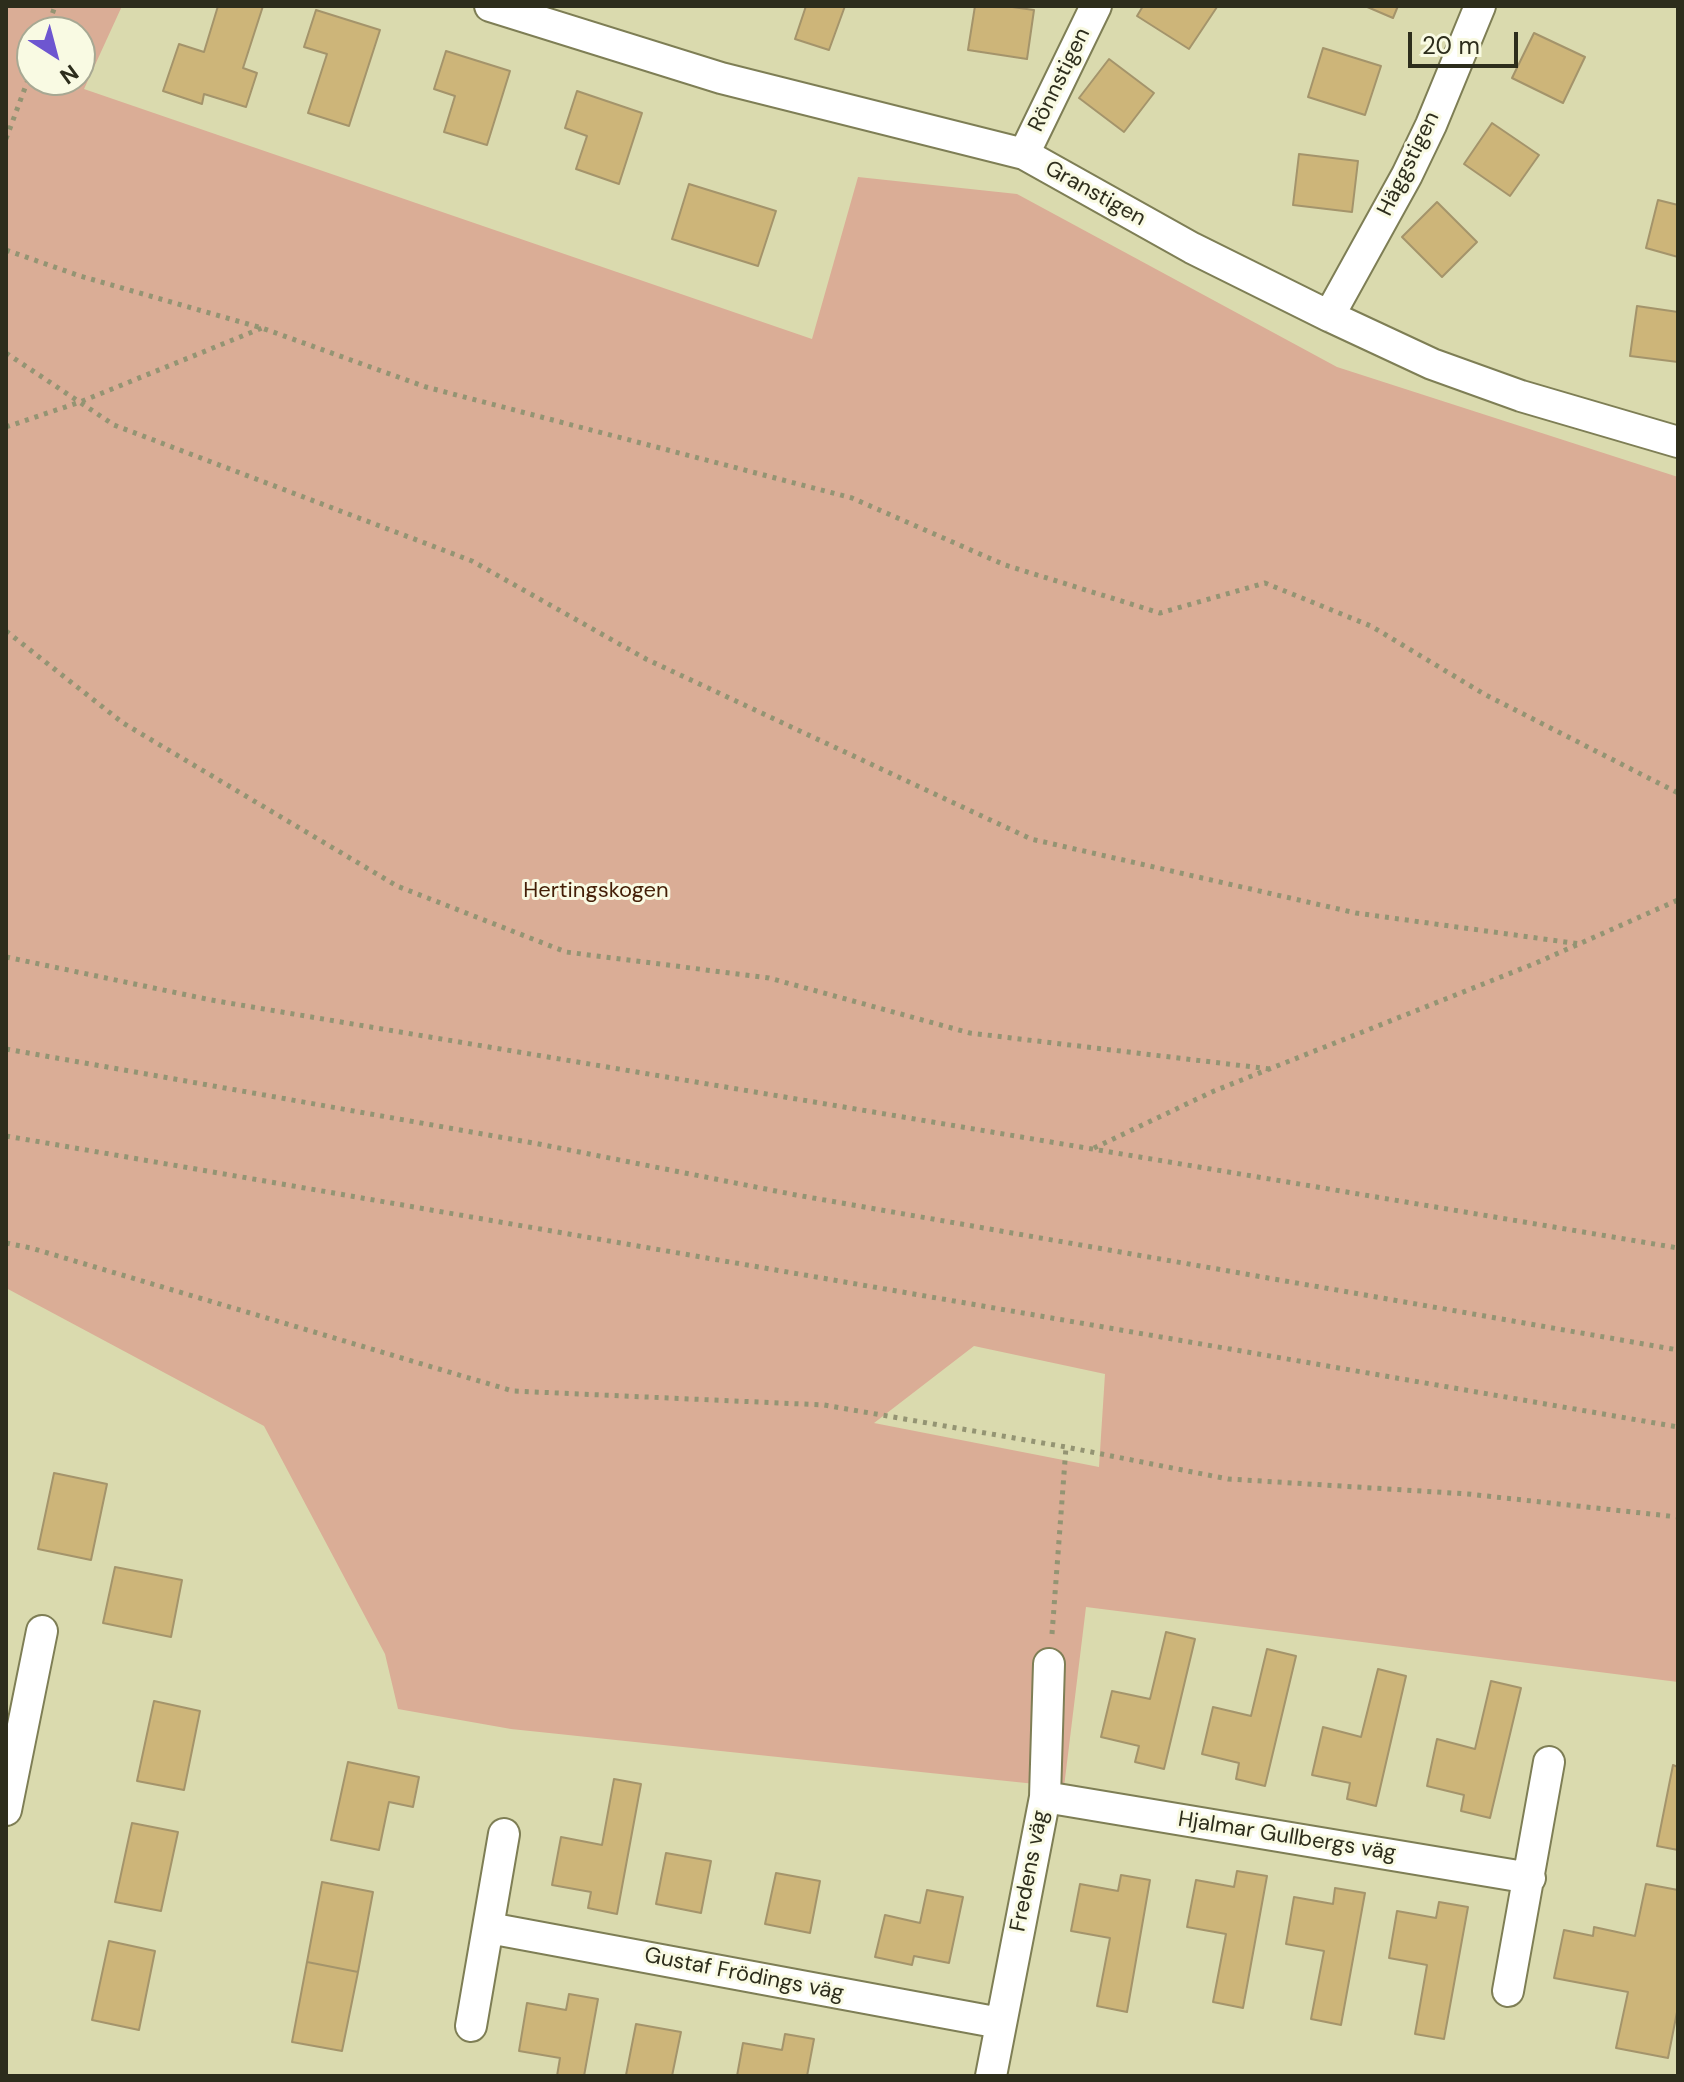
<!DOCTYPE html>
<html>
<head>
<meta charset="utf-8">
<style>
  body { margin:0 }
  #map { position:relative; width:1684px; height:2082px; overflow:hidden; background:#dadaae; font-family:"DM Sans",sans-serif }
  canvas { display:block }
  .frame { position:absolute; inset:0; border:8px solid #2d2d1c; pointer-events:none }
  .north { position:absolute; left:16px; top:16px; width:80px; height:80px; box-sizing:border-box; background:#f9fae3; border:2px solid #a7a893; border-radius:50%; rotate:144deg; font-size:22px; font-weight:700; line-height:32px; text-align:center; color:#2d2d1c }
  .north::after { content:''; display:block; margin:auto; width:28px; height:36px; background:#6e56d0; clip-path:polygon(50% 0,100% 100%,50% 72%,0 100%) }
  .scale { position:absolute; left:1408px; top:32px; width:110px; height:36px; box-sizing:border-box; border:4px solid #2d2d1c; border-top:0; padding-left:10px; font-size:24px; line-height:28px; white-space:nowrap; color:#2d2d1c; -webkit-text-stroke:6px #f9fae3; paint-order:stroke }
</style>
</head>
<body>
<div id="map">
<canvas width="1684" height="2082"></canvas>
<div class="frame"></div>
<div class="north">N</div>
<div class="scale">20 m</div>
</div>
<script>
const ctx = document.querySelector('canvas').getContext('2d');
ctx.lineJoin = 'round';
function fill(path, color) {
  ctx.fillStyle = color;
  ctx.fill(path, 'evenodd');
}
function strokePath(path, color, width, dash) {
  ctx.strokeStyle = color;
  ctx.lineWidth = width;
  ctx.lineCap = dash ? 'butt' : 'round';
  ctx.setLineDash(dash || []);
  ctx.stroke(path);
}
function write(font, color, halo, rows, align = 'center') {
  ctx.font = font + ' "DM Sans",sans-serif';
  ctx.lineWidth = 6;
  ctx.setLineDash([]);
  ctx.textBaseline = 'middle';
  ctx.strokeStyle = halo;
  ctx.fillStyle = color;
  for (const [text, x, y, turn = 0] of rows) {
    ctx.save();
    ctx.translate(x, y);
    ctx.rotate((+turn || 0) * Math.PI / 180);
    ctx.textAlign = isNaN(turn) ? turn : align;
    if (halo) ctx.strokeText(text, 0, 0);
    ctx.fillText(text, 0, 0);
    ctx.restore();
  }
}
fill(new Path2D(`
  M6,6H122L84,89L812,339L858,177L1017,194L1337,367L1678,477V1682L1086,1607L1064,1787L511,1729L398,1709L385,1654L264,1426L6,1288ZM32,32H80V80H32ZM974,1346L1105,1374L1099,1467L874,1423Z`), '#daad96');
const building = new Path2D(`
  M218,6H263L243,68L257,73L246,107L204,94L202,104L163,91L179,44L204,52Z
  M806,6H845L829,50L795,39Z
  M975,6H1005L1034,10L1027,59L968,50Z
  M1143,6H1216L1217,7L1189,49L1137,16Z
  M1365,6H1398L1393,18Z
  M316,10L380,30L349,126L308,113L327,54L304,47Z
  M1534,33L1585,57L1563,103L1512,78Z
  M1323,48L1381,66L1365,115L1308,97Z
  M446,51L510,71L487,145L444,132L455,96L434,89Z
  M1109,59L1154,93L1124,132L1079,98Z
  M577,91L642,113L619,184L576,169L587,136L565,128Z
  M1492,123L1539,155L1510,196L1464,164Z
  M1299,154L1358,161L1352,212L1293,205Z
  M689,184L776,211L758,266L672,239Z
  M1658,200L1678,205V257L1646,248Z
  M1437,202L1477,242L1442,277L1402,237Z
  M1637,306L1678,312V362L1630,356Z
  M54,1473L107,1484L91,1560L38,1549Z
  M115,1567L182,1580L171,1637L103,1623Z
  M1166,1632L1195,1639L1164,1769L1135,1762L1139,1746L1101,1737L1112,1691L1150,1699Z
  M1267,1649L1296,1656L1265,1786L1236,1779L1239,1763L1202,1754L1213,1707L1251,1716Z
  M1378,1669L1406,1676L1376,1806L1347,1799L1350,1783L1312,1775L1323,1727L1361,1737Z
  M1491,1681L1521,1688L1490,1818L1461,1811L1464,1795L1427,1786L1437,1739L1475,1749Z
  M154,1701L200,1711L184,1790L137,1781Z
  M348,1762L419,1777L413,1807L389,1802L379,1850L331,1840Z
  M1673,1765L1678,1767V1850L1657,1846Z
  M614,1779L641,1784L617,1914L588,1908L591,1892L552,1885L561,1837L602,1845Z
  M132,1823L178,1832L161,1911L115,1902Z
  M666,1853L711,1861L701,1913L656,1904Z
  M1237,1871L1267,1876L1243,2008L1213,2002L1226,1934L1187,1927L1196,1880L1234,1887Z
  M776,1873L820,1881L810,1933L765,1924Z
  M1121,1875L1150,1880L1127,2012L1097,2006L1110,1938L1071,1931L1080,1884L1118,1891Z
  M322,1882L373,1892L358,1972L307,1962Z
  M1646,1884L1678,1890V2007L1668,2058L1616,2048L1628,1992L1554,1978L1564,1930L1593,1936L1594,1927L1635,1936Z
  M1335,1888L1365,1893L1341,2025L1311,2019L1324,1951L1286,1944L1294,1897L1333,1904Z
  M927,1890L963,1897L949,1963L914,1956L912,1965L875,1957L885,1915L920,1923Z
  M1439,1902L1468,1907L1444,2039L1415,2034L1427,1965L1389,1958L1397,1911L1436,1918Z
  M109,1941L155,1951L139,2030L92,2020Z
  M307,1962L358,1972L342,2051L292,2042Z
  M569,1994L598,1999L584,2076H557L560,2058L519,2051L527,2003L566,2010Z
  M636,2024L681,2032L672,2076L626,2075Z
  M785,2034L814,2039L807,2076H737L743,2043L782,2050Z`);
fill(building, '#cdb579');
strokePath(building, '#a4946b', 2);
const minor = new Path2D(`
  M490,6L721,78L1024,154L1192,248L1329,316L1432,364L1521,396L1678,442
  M1024,154L1096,6
  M1329,316L1407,175L1431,125L1480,6
  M1045,1797L1530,1878
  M6,1810L42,1631
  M489,1928L1000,2023
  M1508,1991L1549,1762
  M471,2026L504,1834
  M991,2076L1045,1797L1049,1664`);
strokePath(minor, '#7e7e55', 34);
strokePath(new Path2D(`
  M46,32L55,6
  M6,139L32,69
  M6,250L80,276L262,328L426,387L852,498L1005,565L1160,613L1265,583L1371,626L1484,694L1678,793
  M6,353L114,425L472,561L646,659L1031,839L1356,913L1580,944
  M6,427L80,402L262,328
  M6,631L123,723L397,886L566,952L769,978L970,1033L1270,1069
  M6,957L211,1000L1678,1248
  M6,1049L539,1144L796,1195L1678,1350
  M6,1136L1678,1427
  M1094,1148L1214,1091L1536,963L1678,900
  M6,1243L31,1248L513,1391L824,1405L1066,1447L1228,1479L1468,1494L1678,1517
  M1052,1634L1066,1447`), '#949473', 5, [4, 6]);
strokePath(minor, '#fff', 30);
write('22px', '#2d2d1c', '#f9fae3', [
  ["Rönnstigen",1060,80,-64],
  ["Häggstigen",1409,164,-64],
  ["Granstigen",1095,194,29],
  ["Hjalmar Gullbergs väg",1287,1837,9],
  ["Fredens väg",1030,1871,-79],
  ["Gustaf Frödings väg",744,1975,11]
]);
write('22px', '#441e07', '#f9fae3', [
  ["Hertingskogen",596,891]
]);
</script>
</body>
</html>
